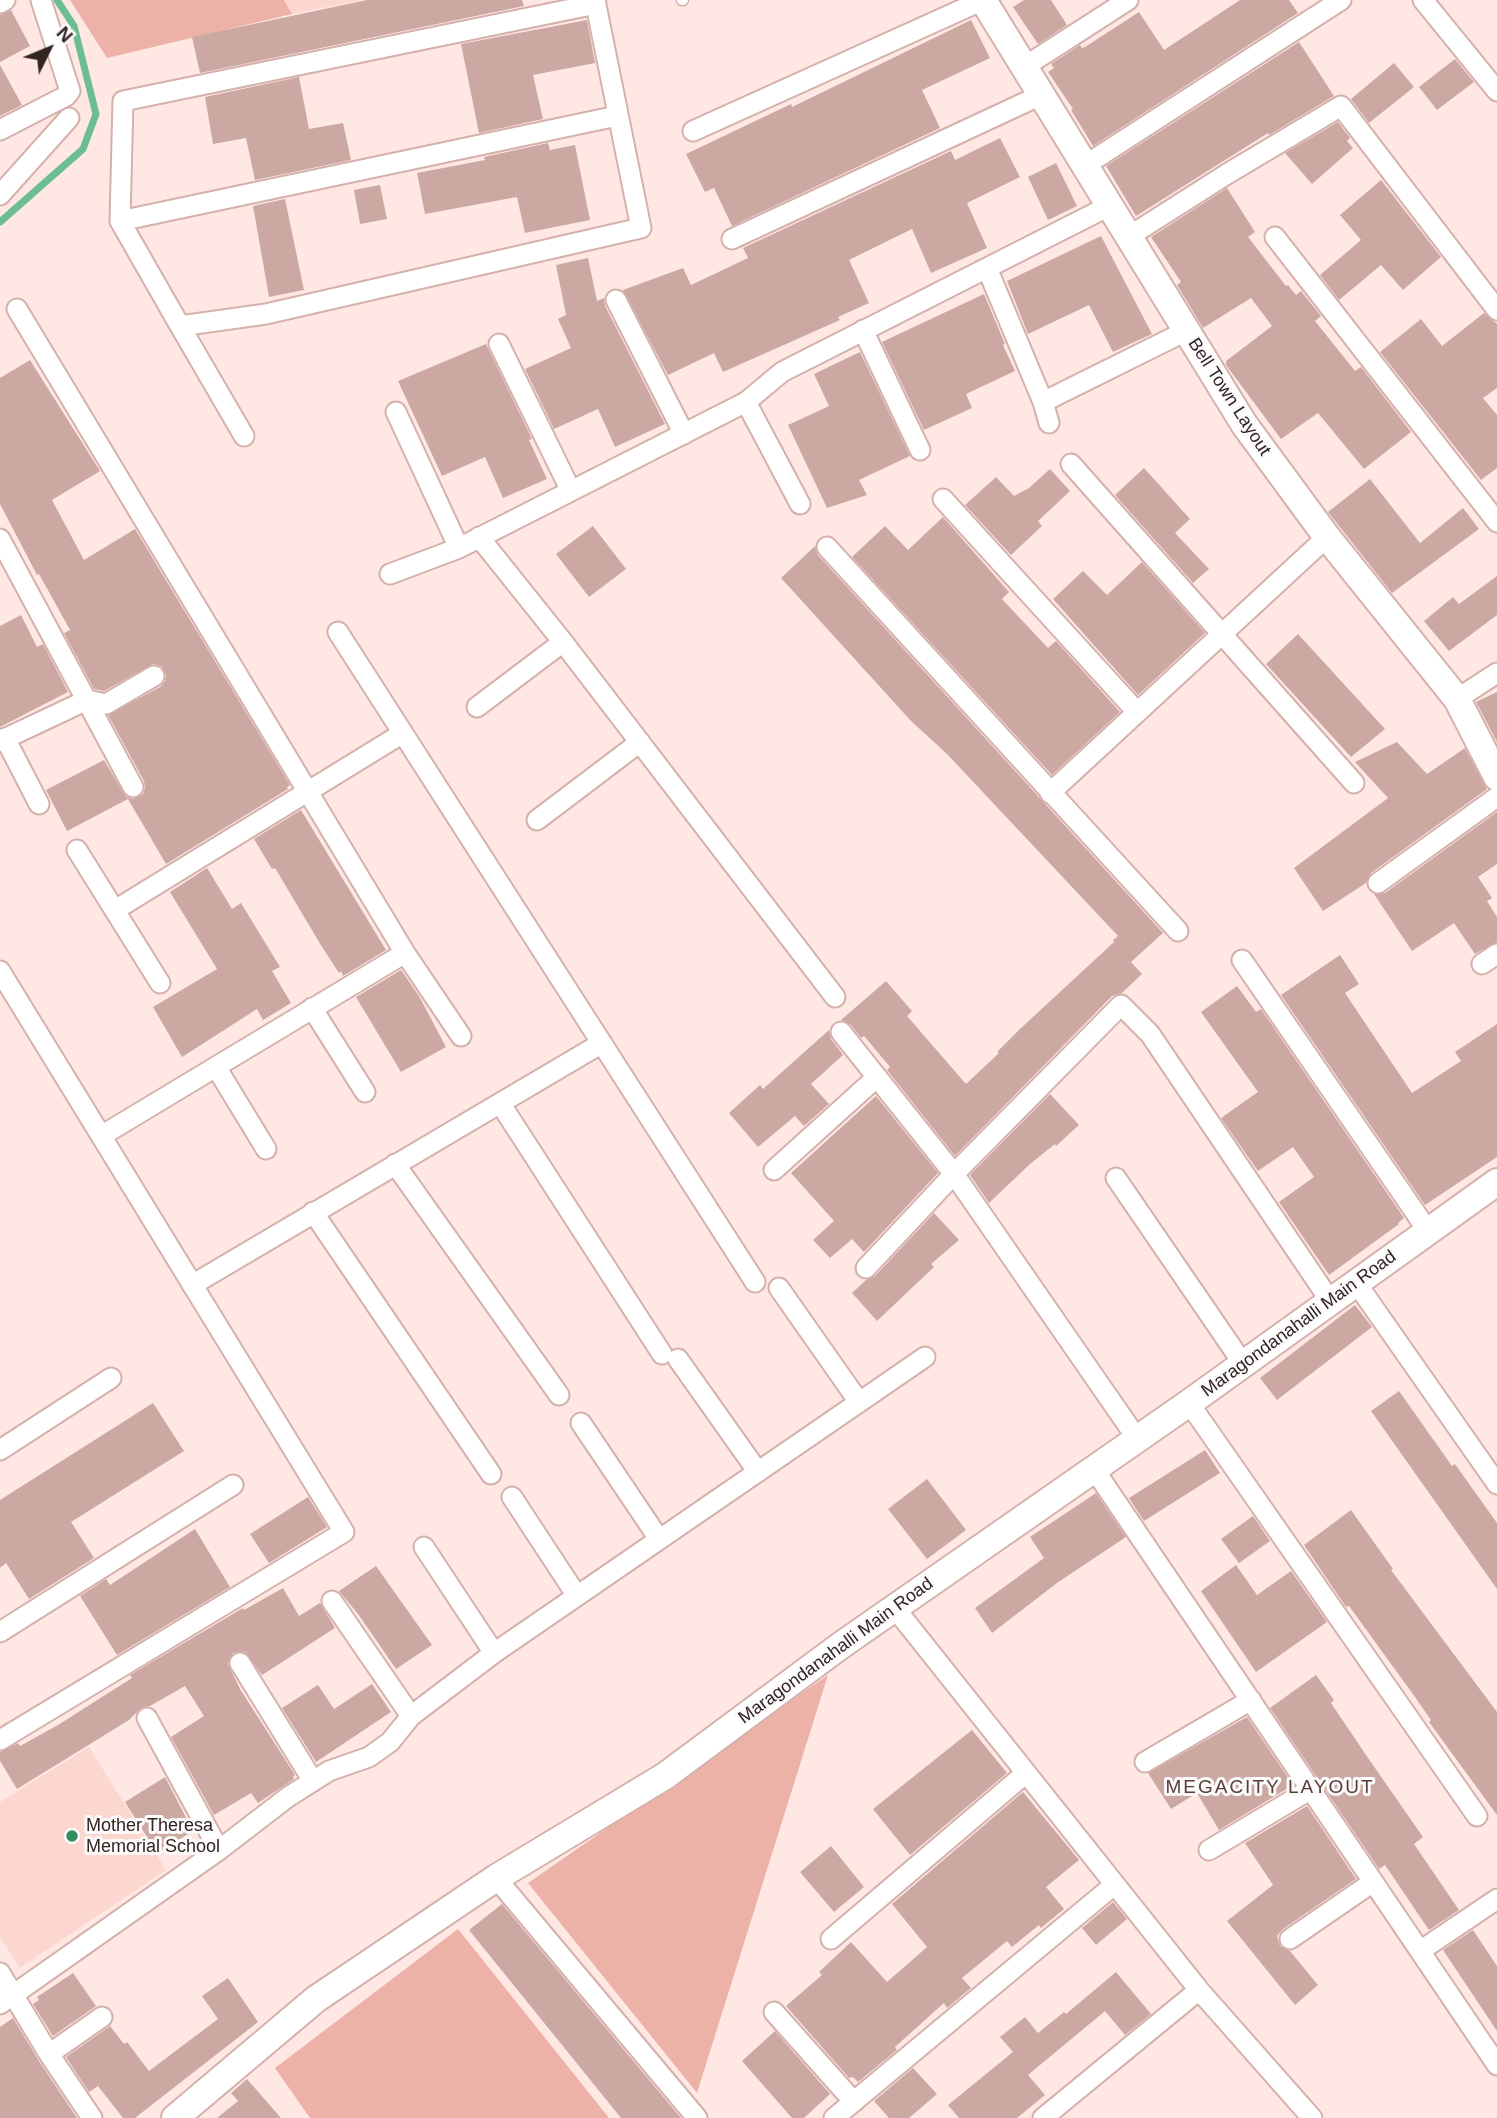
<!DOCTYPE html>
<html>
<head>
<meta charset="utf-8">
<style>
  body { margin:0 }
  #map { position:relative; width:1497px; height:2118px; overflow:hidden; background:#ffe8e4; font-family:Arial,sans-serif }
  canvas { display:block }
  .north { position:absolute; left:14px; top:14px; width:70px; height:70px; -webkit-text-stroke:5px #fbfbfb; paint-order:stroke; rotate:47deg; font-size:19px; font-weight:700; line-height:28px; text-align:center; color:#322422 }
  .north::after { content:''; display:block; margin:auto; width:24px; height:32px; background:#322422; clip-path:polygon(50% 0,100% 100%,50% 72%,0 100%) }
</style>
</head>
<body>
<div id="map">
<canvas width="1497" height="2118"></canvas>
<div class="north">N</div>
</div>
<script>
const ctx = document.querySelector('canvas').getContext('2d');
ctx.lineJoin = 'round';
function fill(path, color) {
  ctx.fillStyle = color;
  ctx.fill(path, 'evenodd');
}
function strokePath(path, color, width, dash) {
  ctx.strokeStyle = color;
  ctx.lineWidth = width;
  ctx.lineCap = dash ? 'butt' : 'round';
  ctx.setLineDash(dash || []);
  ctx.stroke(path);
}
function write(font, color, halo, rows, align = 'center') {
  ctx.font = font + ' Arial,sans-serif';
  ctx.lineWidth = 6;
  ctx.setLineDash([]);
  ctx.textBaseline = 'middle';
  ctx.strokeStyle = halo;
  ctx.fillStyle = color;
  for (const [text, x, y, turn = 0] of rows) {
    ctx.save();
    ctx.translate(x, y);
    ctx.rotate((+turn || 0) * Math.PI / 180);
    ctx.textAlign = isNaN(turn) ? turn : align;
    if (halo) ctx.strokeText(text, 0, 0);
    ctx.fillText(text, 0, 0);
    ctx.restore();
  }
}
fill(new Path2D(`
  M284,0H363L292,14Z
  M89,1747L166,1870L20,1968L0,1937V1802Z`), '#fcd7d0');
fill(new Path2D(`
  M70,0H284L292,14L107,58Z
  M828,1675L697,2093L528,1883Z
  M458,1929L609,2118H310L275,2068Z`), '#ecb1a7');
strokePath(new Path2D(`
  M0,222L83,149L96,114L74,26L57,0`), '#6cbd92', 7);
fill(new Path2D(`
  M367,0H522L524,6L200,73L192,37Z
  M1024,0H1051L1067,25L1038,44L1013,7Z
  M1240,0H1289L1298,13L1093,146L1071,110L1073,109L1048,72L1054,68L1051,64L1080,45L1082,48L1085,47L1139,12L1164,50Z
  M11,10L30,46L0,62V15Z
  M587,20L595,63L533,75L543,119L479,133L461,44Z
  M971,20L990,58L922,90L940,128L732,226L714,188L705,192L686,154L791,104L792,107Z
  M1299,42L1334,96L1269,135L1268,133L1136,216L1106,166Z
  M1455,59L1474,82L1437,110L1419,87Z
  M1394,63L1414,87L1369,123L1351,99Z
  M0,65L22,105L0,116Z
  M299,77L309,129L343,123L351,160L255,180L246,138L213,144L205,97Z
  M1338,122L1350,138L1347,141L1353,148L1312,184L1285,153Z
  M1000,138L1020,177L967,203L987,248L931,273L912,229L849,260L869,303L838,317L840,320L723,372L714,353L668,375L623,290L683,268L691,285L748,258L743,248L951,151L955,160Z
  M548,143L550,150L575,145L590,220L525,233L517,197L425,214L417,173L485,160L484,157Z
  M1056,163L1077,206L1048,220L1028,177Z
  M1381,180L1441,257L1403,290L1381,265L1339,300L1320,275L1361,240L1340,215Z
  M380,185L387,219L360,224L354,190Z
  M1227,188L1255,232L1248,237L1286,286L1288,285L1296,295L1301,291L1321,316L1315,321L1355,371L1361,367L1411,432L1364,469L1318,413L1281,439L1226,365V361L1272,326L1251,298L1203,328L1177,285L1181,282L1151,237Z
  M285,199L304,290L269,297L253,206Z
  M1101,236L1152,334L1113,352L1089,305L1028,334L1007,281Z
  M588,258L597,301L604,298L605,306L665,424L615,447L598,409L554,429L525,369L571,348L558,319L566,315L556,265Z
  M984,294L1005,344L1003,345L1015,371L966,394L972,408L924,430L882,342Z
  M1484,313L1497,324V388L1483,398L1497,415V468L1481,480L1380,352L1421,319L1442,346Z
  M486,344L532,439L529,440L547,479L503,498L485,457L442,476L398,381Z
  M860,352L910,456L859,480L867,495L827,508L788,425L829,406L814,374Z
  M30,360L100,471L52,500L84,560L135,529L290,785L287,787L288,789L166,864L128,799L67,831L46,790L104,760L126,797L133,799L143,794L145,788L144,781L108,715L160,687L165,681L166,675L161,666L153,664L104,691L94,689L64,633L70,630L39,574L37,575L0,504V378Z
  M1144,468L1190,519L1175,533L1209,569L1193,583L1115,495Z
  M1050,469L1070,491L1038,521L1042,526L1011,555L965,505L996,477L1014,496L1029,488Z
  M1370,479L1420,543L1463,508L1479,529L1392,593L1328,512Z
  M943,517L1009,592L1002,599L1048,648L1056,641L1120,712L1052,775L852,557L885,526L908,550Z
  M593,526L626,569L589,597L556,554Z
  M815,546L818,555L1163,933L1131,962L1142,974L1122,993L1112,996L955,1156L887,1070L890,1067L864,1036L861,1038L850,1024L841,1020L886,981L912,1011L907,1016L966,1084L999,1053L997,1052L1020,1029L1114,942L1113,940L1118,936L947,754L911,721L781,578Z
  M1142,562L1205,633L1138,695L1053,599L1083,571L1107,595Z
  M1497,576V615L1449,651L1424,621L1453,597L1459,604Z
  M21,615L37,647L43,644L68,692L0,727V626Z
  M1298,634L1385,729L1351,757L1266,664Z
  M1497,692V742L1476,702Z
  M1397,742L1427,774L1465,748L1487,789L1371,873L1366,883L1323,911L1294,868L1388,798L1355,762Z
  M301,810L386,950L343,976L341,971L339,973L322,947L275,868L272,869L254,839Z
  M1497,812V864L1478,877L1492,898L1487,901L1497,917V942L1475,954L1454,923L1412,951L1374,894L1385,893Z
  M207,868L232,909L241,903L280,967L272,971L291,1003L263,1020L257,1009L182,1057L153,1007L217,969L170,892Z
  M1340,955L1359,984L1345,993L1412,1093L1461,1061L1455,1052L1497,1024V1157L1425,1205L1281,995Z
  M401,970L419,996L446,1047L401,1072L356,997Z
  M1237,986L1256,1012L1261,1009L1404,1218L1398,1223L1399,1224L1329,1275L1279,1202L1314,1177L1293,1147L1258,1171L1221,1118L1258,1092L1201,1012Z
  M829,1030L831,1039L843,1055L811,1084L829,1104L804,1126L795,1116L758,1147L729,1113L760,1085L763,1089Z
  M1050,1094L1079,1125L1056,1146L1055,1144L1030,1164L989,1203L970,1175Z
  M876,1096L938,1173L864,1252L852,1239L830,1258L813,1240L834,1221L791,1173Z
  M934,1213L959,1240L931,1264L934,1267L877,1321L852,1293L866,1280L875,1276Z
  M1355,1305L1372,1327L1277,1400L1260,1378Z
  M1399,1391L1452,1466L1455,1464L1497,1523V1589L1371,1411Z
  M153,1403L184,1451L71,1522L94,1558L29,1599L6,1563L0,1568V1500Z
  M1205,1450L1220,1473L1144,1521L1129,1498Z
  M927,1479L966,1530L927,1559L888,1509Z
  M1096,1493L1126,1537L1057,1583L992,1633L975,1608L1044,1558L1030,1537Z
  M308,1497L327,1527L269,1563L250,1534Z
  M1351,1510L1393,1569L1391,1570L1497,1712V1815L1429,1722L1431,1720L1415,1697L1349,1606L1346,1607L1304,1545Z
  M1253,1516L1270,1541L1239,1563L1221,1539Z
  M195,1529L230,1587L117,1655L80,1596L106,1579L110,1585Z
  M1236,1565L1257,1595L1291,1571L1327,1622L1256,1672L1201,1591Z
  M376,1566L432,1645L396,1669L358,1614L339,1591Z
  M283,1588L299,1616L320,1603L335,1628L262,1675L245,1652L233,1653L228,1664L240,1689L295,1775L293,1777L294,1779L258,1803L251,1793L214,1815L171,1737L204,1716L185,1686L150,1706L141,1708L129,1720L17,1789L0,1761V1752L18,1743L20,1746L58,1725L132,1678L130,1675L243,1608L244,1610Z
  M1316,1675L1334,1700L1331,1703L1366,1755L1423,1837L1414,1844L1459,1910L1429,1930L1385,1865L1379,1869L1270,1708Z
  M372,1684L391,1712L316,1762L282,1708L318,1685L334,1709Z
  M1247,1717L1293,1785L1219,1830L1197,1793L1171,1809L1148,1773Z
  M972,1730L1007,1773L910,1855L873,1809Z
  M165,1777L193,1831L157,1853L125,1802Z
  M1023,1792L1079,1860L1046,1887L1064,1909L1041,1928L1039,1925L1012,1947L1007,1941L962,1978L971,1988L947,2008L944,2003L895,2047L897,2050L858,2082L853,2077L849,2078L786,2006L822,1975L819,1972L851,1942L887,1982L927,1947L892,1904Z
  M1307,1806L1356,1879L1283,1929L1277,1936L1280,1946L1290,1951L1318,1985L1295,2005L1227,1921L1273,1885L1245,1843Z
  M831,1846L864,1887L834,1912L800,1872Z
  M1113,1902L1127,1919L1096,1945L1082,1928Z
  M502,1904L681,2118H621L469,1930Z
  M1473,1930L1497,1966V2031L1443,1950Z
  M1116,1972L1151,2014L1125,2035L1105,2011L1028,2075L1045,2095L1017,2118H959L948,2105L1013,2052L1000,2037L1025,2017L1038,2033L1064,2012L1066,2014Z
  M73,1973L96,2006L53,2036L33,2004L39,2000L37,1997Z
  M228,1978L258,2022L135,2118H123L98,2086L89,2092L66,2057L110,2026L124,2044L127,2042L149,2071L218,2019L202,1996Z
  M13,2018L39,2061L77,2118H0V2027Z
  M775,2031L830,2094L804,2118H792L742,2061Z
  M913,2068L937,2094L909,2118H889L874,2101Z
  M247,2079L281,2118H217L238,2101L231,2093Z`), '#cca8a2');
const lane = new Path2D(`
  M682,0H683`);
const street = new Path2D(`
  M595,0L641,228L266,314L180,326L120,221L123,101L596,4
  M1423,0L1497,91
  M0,3L5,0
  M1024,67L1128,0
  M0,130L66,96L70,91L41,0
  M693,131L983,0
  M1084,166L1341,0
  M0,195L69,118
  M120,221L617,116
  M1128,237L1227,174L1341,106L1497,310
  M1275,237L1497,522
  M732,239L1041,95
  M987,268L1043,402L1049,423
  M616,300L684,434
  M17,309L405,953L101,1136
  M180,326L244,436
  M863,330L920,450
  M499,344L571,491
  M746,402L800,504
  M1043,402L1186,331
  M396,412L459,548
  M1071,464L1354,783
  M943,499L1137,712
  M479,537L563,642L835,997
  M0,539L133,787
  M827,547L1178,931
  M390,574L459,548L746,402L782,372L1109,206
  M338,632L755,1282
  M1457,699L1497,673
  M477,707L563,642
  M5,738L39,804
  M0,741L87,700L106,704L154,676
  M1050,793L1327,537
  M537,820L640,742
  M77,850L160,983
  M1378,883L1497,797
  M115,910L403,733
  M405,953L461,1036
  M1242,960L1428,1231
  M1482,964L1497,954
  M0,971L344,1532L0,1740
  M312,1008L365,1092
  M841,1032L954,1174L1138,1440
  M216,1067L266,1149
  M500,1103L662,1354
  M395,1164L559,1395
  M774,1170L877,1077
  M1116,1178L1244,1365
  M313,1212L491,1474
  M866,1268L954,1174L1121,1005L1150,1034L1331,1302
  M1357,1284L1497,1484
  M192,1285L602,1043
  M779,1288L859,1402
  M678,1359L758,1472
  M1189,1403L1477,1816
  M581,1423L659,1539
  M0,1450L111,1378
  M1094,1469L1497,2065
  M512,1497L577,1596
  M424,1547L494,1653
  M332,1601L411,1716
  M894,1607L1199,1990L1312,2118
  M0,1632L233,1485
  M240,1663L313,1781
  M147,1718L219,1850
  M1145,1762L1251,1700
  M1209,1850L1311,1789
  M496,1878L697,2118
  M831,1939L1026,1773
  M1290,1939L1373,1882
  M1420,1951L1497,1899
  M0,1973L49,2054L92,2118
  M0,2004L219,1850L288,1797L329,1771L369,1757L390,1742L411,1716L494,1653L925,1357
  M774,2012L854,2102
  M49,2054L102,2017
  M834,2118L1114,1885
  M1043,2118L1199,1990`);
const secondary = new Path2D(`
  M983,0L1244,424L1327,537L1457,699L1497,777
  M175,2118L316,1999L496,1878L665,1776L840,1646L1189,1403L1497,1182`);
strokePath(lane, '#d5b1ab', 13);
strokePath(street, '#d5b1ab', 23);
strokePath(secondary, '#d5b1ab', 30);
strokePath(lane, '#fff', 10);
strokePath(street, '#fff', 19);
strokePath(secondary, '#fff', 26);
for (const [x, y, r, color] of [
  [72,1836,7,"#348d62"]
]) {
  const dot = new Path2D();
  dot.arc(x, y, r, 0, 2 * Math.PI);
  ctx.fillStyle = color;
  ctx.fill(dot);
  strokePath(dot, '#fbfbfb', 2.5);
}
write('18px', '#322422', '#fbfbfb', [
  ["Bell Town Layout",1229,397,57],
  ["Maragondanahalli Main Road",1299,1324,-36],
  ["Maragondanahalli Main Road",836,1651,-36]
]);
write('18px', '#322422', '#fbfbfb', [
  ["Mother Theresa",86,1826],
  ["Memorial School",86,1847]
], 'left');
ctx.letterSpacing = '2px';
write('19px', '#5b3d38', '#fbfbfb', [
  ["MEGACITY LAYOUT",1270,1788]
]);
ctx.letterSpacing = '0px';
</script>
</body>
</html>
